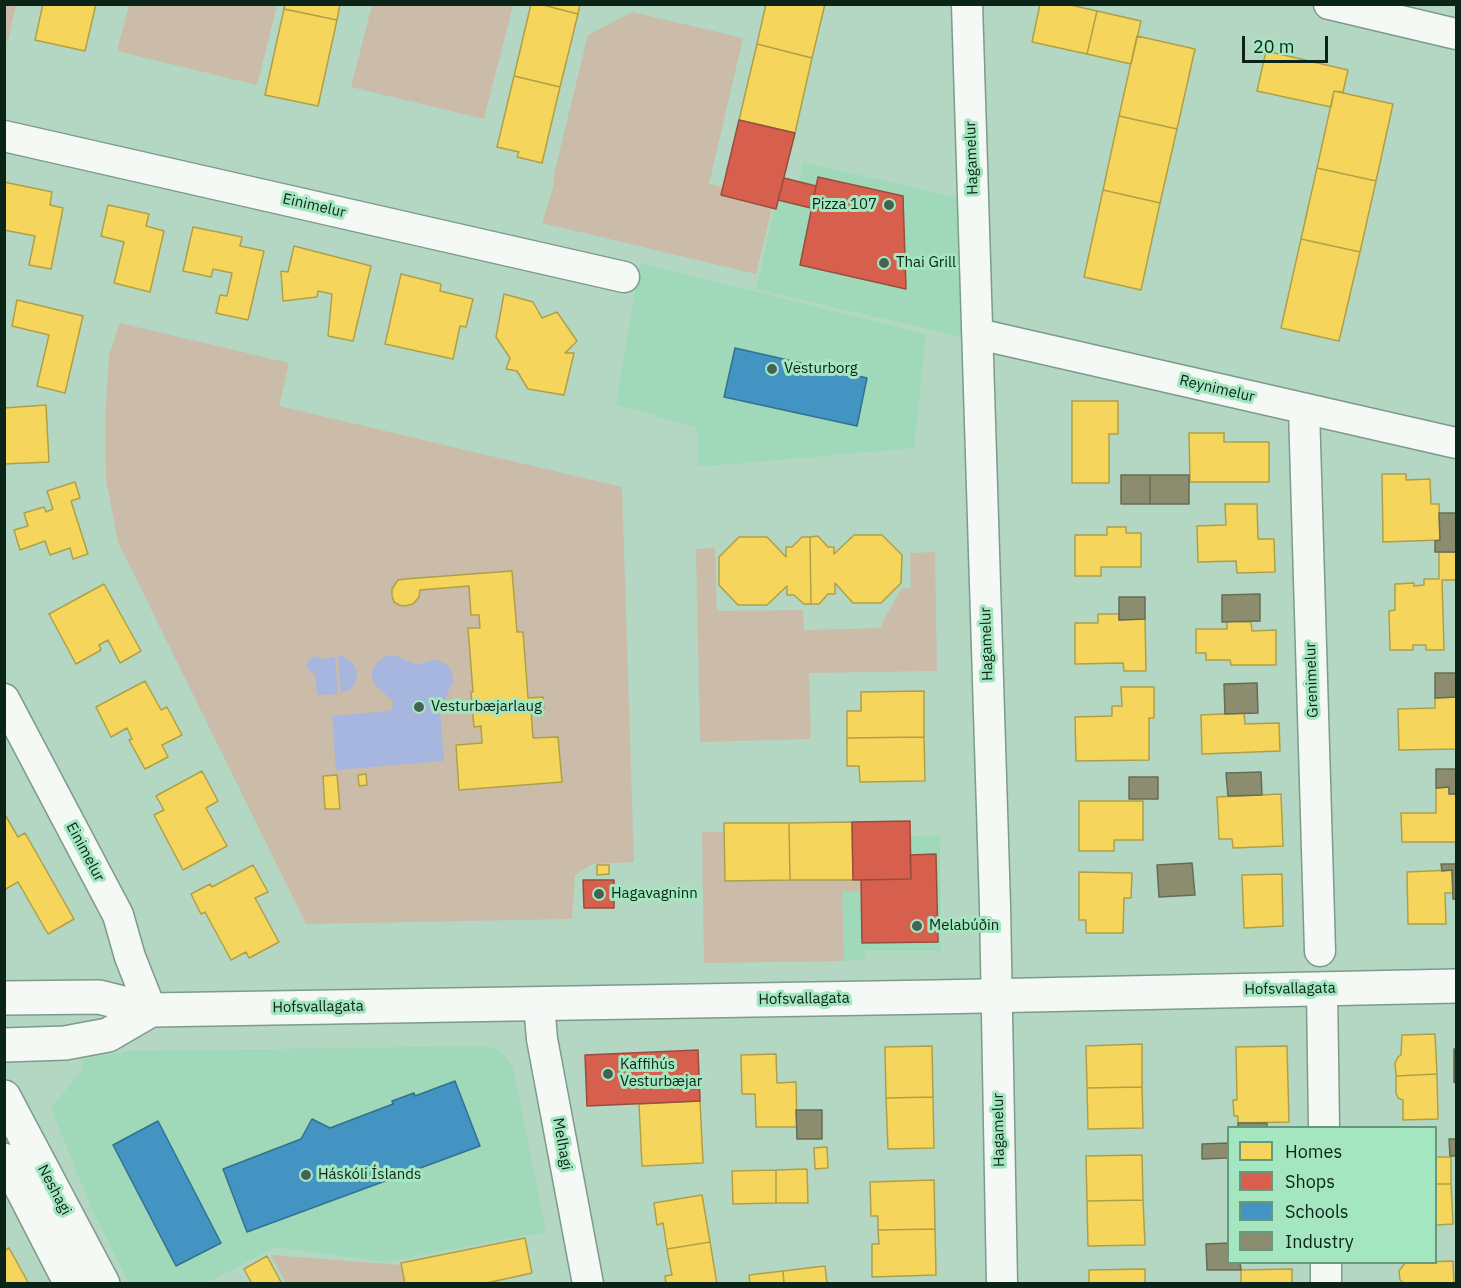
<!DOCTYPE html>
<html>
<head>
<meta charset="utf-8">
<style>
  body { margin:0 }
  #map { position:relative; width:1461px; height:1288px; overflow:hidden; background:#b3d7c2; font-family:"IBM Plex Sans",sans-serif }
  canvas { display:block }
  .frame { position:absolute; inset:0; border:6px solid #0a2417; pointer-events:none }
  .legend { position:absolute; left:1227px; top:1126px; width:210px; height:138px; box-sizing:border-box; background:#a4e6c0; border:2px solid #66987c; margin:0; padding:8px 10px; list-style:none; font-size:18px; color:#0a2417 }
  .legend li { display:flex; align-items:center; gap:12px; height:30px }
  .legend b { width:30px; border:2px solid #66987c }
  .scale { position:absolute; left:1242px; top:36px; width:86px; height:27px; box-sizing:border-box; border:3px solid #0a2417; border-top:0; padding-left:8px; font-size:18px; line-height:21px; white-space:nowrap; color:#0a2417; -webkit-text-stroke:4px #a4e6c0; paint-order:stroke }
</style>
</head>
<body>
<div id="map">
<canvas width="1461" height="1288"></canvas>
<div class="frame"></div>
<ul class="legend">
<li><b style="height:16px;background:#f6d55c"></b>Homes</li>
<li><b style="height:16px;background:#d6604d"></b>Shops</li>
<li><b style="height:16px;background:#4393c3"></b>Schools</li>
<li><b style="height:16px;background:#8c8c6e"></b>Industry</li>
</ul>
<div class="scale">20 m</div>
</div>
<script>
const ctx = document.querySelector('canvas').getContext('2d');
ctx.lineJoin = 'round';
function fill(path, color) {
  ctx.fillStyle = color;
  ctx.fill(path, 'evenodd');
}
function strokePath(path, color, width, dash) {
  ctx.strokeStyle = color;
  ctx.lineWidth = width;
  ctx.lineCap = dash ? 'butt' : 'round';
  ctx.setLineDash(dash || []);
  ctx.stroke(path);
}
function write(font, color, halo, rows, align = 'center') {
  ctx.font = font + ' "IBM Plex Sans",sans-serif';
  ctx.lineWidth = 6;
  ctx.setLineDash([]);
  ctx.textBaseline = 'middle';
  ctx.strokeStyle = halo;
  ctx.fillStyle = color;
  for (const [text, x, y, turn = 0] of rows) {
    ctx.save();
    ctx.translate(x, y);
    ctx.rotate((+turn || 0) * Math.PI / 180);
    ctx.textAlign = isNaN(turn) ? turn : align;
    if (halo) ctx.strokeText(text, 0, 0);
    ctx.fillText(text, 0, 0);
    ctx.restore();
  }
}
fill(new Path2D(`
  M803,162L971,201L975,340L756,289L778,194L795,198Z
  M640,263L926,334L914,448L697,467V428L616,404Z
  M940,835L941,951H865V960L844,961L842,892L861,891V880L910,836Z
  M483,1046L492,1047L499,1051L506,1056L513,1068L546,1232L383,1262L276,1247L206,1283H129L91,1207L51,1108L82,1070L83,1059L129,1051Z`), '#a0d9b9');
fill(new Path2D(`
  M5,4L16,5L8,41H5Z
  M129,5H277L257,85L117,51Z
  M372,5H513L484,119L351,87Z
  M632,12L743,38L709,184L774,199L756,274L542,223L553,187L555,170L588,35Z
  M120,323L289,363L279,406L622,487L634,862L593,864L575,875L572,919L306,924L118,542L106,479L105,420L109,355Z
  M715,548L717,611L803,610L804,630L882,628V623L901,589L911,588L910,553L935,552L937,671L809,673L811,739L700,742L696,549Z
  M702,832H724L725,881L861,880V891L842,892L844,961L704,963Z
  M271,1255L402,1265L406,1283H286Z`), '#cabca8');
fill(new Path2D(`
  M389,655L397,656L414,664H421L431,660L440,661L447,665L452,672L453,681L440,710L444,761L336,770L332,716L389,711C393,709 394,705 393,701C388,696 382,692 377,687C366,674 375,660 389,655Z
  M315,656L321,659L335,657L338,694L317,695L315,674C305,671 304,660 315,656Z
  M338,656C361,658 364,688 341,693Z`), '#a6b6df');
const homes = new Path2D(`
  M43,4H96L85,51L35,40Z
  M285,4H340L337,20L284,9Z
  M531,4H539L578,14L560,87L514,76Z
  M539,4H580L578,14Z
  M766,4H825L812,58L757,44Z
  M1040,4H1066L1097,11L1087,54L1032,42Z
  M284,9L337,20L318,106L265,95Z
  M1097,11L1141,21L1131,64L1087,54Z
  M1137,36L1195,49L1177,129L1119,116Z
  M757,44L812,58L795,133L739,120Z
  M1266,51L1348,70L1343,92L1334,91L1331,107L1257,91Z
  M514,76L560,87L542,163L517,157L519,152L497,147Z
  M1334,91L1393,104L1376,181L1317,168Z
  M1119,116L1177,129L1160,203L1103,190Z
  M1317,168L1376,181L1360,252L1301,239Z
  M4,182L52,192L50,205L63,208L51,269L29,265L35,236L4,230Z
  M1103,190L1160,203L1141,290L1084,277Z
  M108,205L149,214L146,226L164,231L150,292L114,283L124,242L101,236Z
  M193,227L242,237L240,246L264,251L248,320L216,313L220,295L227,296L232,273L213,269L211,277L183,271Z
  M1301,239L1360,252L1339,341L1281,328Z
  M294,246L371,266L353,341L328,336L332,294L318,291L317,297L283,301L281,271L288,272Z
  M401,274L441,284L440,291L473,299L466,327L460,326L453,359L385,344Z
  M504,294L533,302L542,318L557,312L577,341L565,353H574L564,395L528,389L517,371L506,369L510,358L496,337Z
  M17,300L83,316L65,393L37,386L49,335L12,326Z
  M1072,401H1118V434H1109V483H1072Z
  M46,405L49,462L4,464V408Z
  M1189,433H1224V442H1269V482H1190Z
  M1382,474H1406V480L1430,479L1431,504H1439L1440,540L1383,542Z
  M75,482L80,498L71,501L88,554L73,559L70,548L50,555L45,541L20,550L14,530L28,526L24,513L44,507L46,512L53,509L47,491Z
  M1225,504H1257L1258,539H1274L1275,572L1237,573L1236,561L1198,562L1197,526L1226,525Z
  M1107,527H1126V533H1141V567H1101V576H1075V535H1107Z
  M854,535H882L902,555L901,583L881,603H853L835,583V594H828L819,604H811L810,537L818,536L828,547H834V554Z
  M739,537H767L786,557V547H792L802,537H810L811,604H804L794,595H787V586L767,605H738L719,585V557Z
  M1439,552H1456V580H1442L1444,650H1426V645H1413V650H1390L1389,611L1395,610V584L1414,583V586L1424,585V579H1439Z
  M512,571L517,632H523L528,698L543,697L544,710L531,711L533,738L558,737L562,782L459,790L456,745L482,743L481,726L474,727L471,692H473L468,628H480L479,615H471L469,586L420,590L419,597L413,604L404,606L399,605L394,602L392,596V589L398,580L405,579Z
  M104,584L141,651L120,663L108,640L99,645L101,650L76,664L49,614Z
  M1098,614H1119V620L1145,619L1146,671H1124L1123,663L1075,664V623H1098Z
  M1227,621L1251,622L1252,631L1276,630V665H1231L1230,660H1206V653H1196V629H1227Z
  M145,681L161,710L167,707L182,735L162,745L168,757L145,769L129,740L132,739L127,728L111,737L96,707Z
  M1121,687H1154V718H1149V760L1076,761L1075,717L1112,716V706H1122Z
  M924,691V737L847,738V711H861V692Z
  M1456,697V749L1399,750L1398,709L1435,708V698Z
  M1244,713L1245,724L1279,723L1280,751L1202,754L1201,715Z
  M924,737L925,781L860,782L859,766H847V738Z
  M202,771L218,801L206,808L227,846L183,870L154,815L164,810L156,796Z
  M366,774L367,785L359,786L358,775Z
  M337,775L340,809H325L323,776Z
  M1449,787V794H1456V842H1402L1401,813H1436V788Z
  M1281,794L1283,846L1233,848L1232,839H1219L1217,797Z
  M1079,801H1143V840H1114V851H1079Z
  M4,813L18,837L25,833L74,919L48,934L18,882L4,890Z
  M852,822L853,880H790L789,823Z
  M724,823H789L790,880L725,881Z
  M253,865L268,892L255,898L279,942L249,958L246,952L231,960L205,912L201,914L191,894L210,884L212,887Z
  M597,865H609V874L597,875Z
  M1452,870L1453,893H1445L1446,924H1408L1407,872Z
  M1079,872L1132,873L1131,898H1124L1123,933H1086V920H1079Z
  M1282,874L1283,926L1244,928L1242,875Z
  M1435,1034L1437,1074L1396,1076L1395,1063L1398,1057L1401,1055L1402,1035Z
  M1142,1044V1087L1087,1088L1086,1046Z
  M932,1046L933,1097L886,1098L885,1047Z
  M1287,1046L1289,1122L1238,1123V1116H1234L1233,1100H1237L1236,1047Z
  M776,1054L777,1083L796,1082L797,1127H756L755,1094H742L741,1055Z
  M1437,1074L1438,1119L1403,1120V1100L1398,1098L1396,1093V1076Z
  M1142,1087L1143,1128L1088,1129L1087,1088Z
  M933,1097L934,1148L888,1149L886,1098Z
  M700,1101L703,1163L642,1166L639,1104Z
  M827,1147L828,1168L815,1169L814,1148Z
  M1142,1155L1143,1200L1087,1201L1086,1156Z
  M1436,1157H1451V1184H1436Z
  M807,1169L808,1203H776V1170Z
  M776,1170V1203L733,1204L732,1171Z
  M934,1180L935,1229L878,1230V1216H871L870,1182Z
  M1436,1184H1451L1453,1224L1436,1225Z
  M702,1195L710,1242L667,1249L663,1223L657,1225L654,1203Z
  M1143,1200L1145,1245L1088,1246L1087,1201Z
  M935,1229L936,1275L872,1277V1244H879L878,1230Z
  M525,1238L532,1273L482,1284H405L401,1263Z
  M710,1242L717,1284H666L665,1276L672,1275L667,1249Z
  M9,1248L29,1284H4V1251Z
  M267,1256L282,1284H252L244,1269Z
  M1453,1261L1454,1284H1405L1400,1280L1399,1271L1405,1263Z
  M825,1266L827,1284H784L783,1271Z
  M1145,1269V1284H1089V1270Z
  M1292,1269V1284H1241V1270Z
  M783,1271L784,1284H750L749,1275Z`);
fill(homes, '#f6d55c');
strokePath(homes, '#afa047', 1.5);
const shops = new Path2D(`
  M739,120L795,133L776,209L721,195Z
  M818,177L903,196L906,289L800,265Z
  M784,178L816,186L811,208L778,200Z
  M910,821L911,879L853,880L852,822Z
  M936,854L938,942L862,943L861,880L911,879L910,855Z
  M583,880H614V908H584Z
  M698,1050L700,1101L587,1106L585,1055Z`);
fill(shops, '#d6604d');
strokePath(shops, '#994e3d', 1.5);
const schools = new Path2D(`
  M735,348L867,378L857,426L724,397Z
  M455,1081L480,1146L247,1232L223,1169L301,1139L312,1119L330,1128L393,1104L392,1101L414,1093L415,1096Z
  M158,1121L221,1243L176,1266L113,1145Z`);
fill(schools, '#4393c3');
strokePath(schools, '#32728f', 1.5);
const industry = new Path2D(`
  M1121,475H1150V504H1121Z
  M1150,475H1189V504H1150Z
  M1439,513H1456V552H1435V541L1440,540Z
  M1260,594V621L1222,622V595Z
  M1119,597H1145V619L1119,620Z
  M1435,673H1456V697L1435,698Z
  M1257,683L1258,713L1225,714L1224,684Z
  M1436,769H1456V794H1449V787L1436,788Z
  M1261,772L1262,795L1228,796L1226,773Z
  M1129,777H1158V799H1129Z
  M1192,863L1195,895L1159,897L1157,865Z
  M1441,864H1456V899H1453L1452,870L1442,871Z
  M1454,1049H1456V1083L1454,1082Z
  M796,1110H822V1139H797Z
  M1238,1123H1267V1128H1238Z
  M1449,1139H1456V1156H1450Z
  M1228,1143V1158L1202,1159V1144Z
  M1228,1243V1262H1240L1241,1270H1207L1206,1244Z`);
fill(industry, '#8c8c6e');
strokePath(industry, '#656d54', 1.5);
const minor = new Path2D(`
  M967,4L995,906L1002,1284
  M1329,4L1456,34
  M4,136L624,277
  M978,334L1456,443
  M1304,409L1320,951
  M4,699L118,915L130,957L151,1010
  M1322,989L1324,1128
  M539,1004L542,1039L588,1284
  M1326,1262V1284`);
const tertiary = new Path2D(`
  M4,998L99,997L151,1010L935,997L1456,986
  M4,1045L65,1043L108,1035L151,1010
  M4,1097L103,1284
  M4,1160L21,1187L71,1284`);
strokePath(minor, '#7e9a8a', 33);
strokePath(tertiary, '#7e9a8a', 36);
strokePath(minor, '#f4f9f6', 30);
strokePath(tertiary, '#f4f9f6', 33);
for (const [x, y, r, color] of [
  [889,205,6,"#456353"],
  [884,263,6,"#456353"],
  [772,369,6,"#456353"],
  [419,707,6,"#456353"],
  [599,894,6,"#456353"],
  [917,926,6,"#456353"],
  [608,1074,6,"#456353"],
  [306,1175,6,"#456353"]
]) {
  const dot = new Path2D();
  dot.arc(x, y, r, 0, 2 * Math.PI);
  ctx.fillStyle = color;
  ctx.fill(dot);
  strokePath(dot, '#a4e6c0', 2);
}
write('15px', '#0a2417', '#a4e6c0', [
  ["Hagamelur",972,158,-92],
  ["Einimelur",314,206,13],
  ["Reynimelur",1217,389,13],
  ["Hagamelur",987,644,-92],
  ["Grenimelur",1312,680,-92],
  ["Einimelur",85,852,62],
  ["Hofsvallagata",1290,989,-1],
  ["Hofsvallagata",804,999,-1],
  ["Hofsvallagata",318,1007,-1],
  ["Hagamelur",999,1130,-91],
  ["Melhagi",562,1144,80],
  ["Neshagi",54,1190,62]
]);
write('15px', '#0a2417', '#a4e6c0', [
  ["Pizza 107",877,205,"right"],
  ["Thai Grill",896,263],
  ["Vesturborg",784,369],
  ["Vesturbæjarlaug",431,707],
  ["Hagavagninn",611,894],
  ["Melabúðin",929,926],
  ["Kaffihús",620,1065],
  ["Vesturbæjar",620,1082],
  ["Háskóli Íslands",318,1175]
], 'left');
</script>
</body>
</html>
